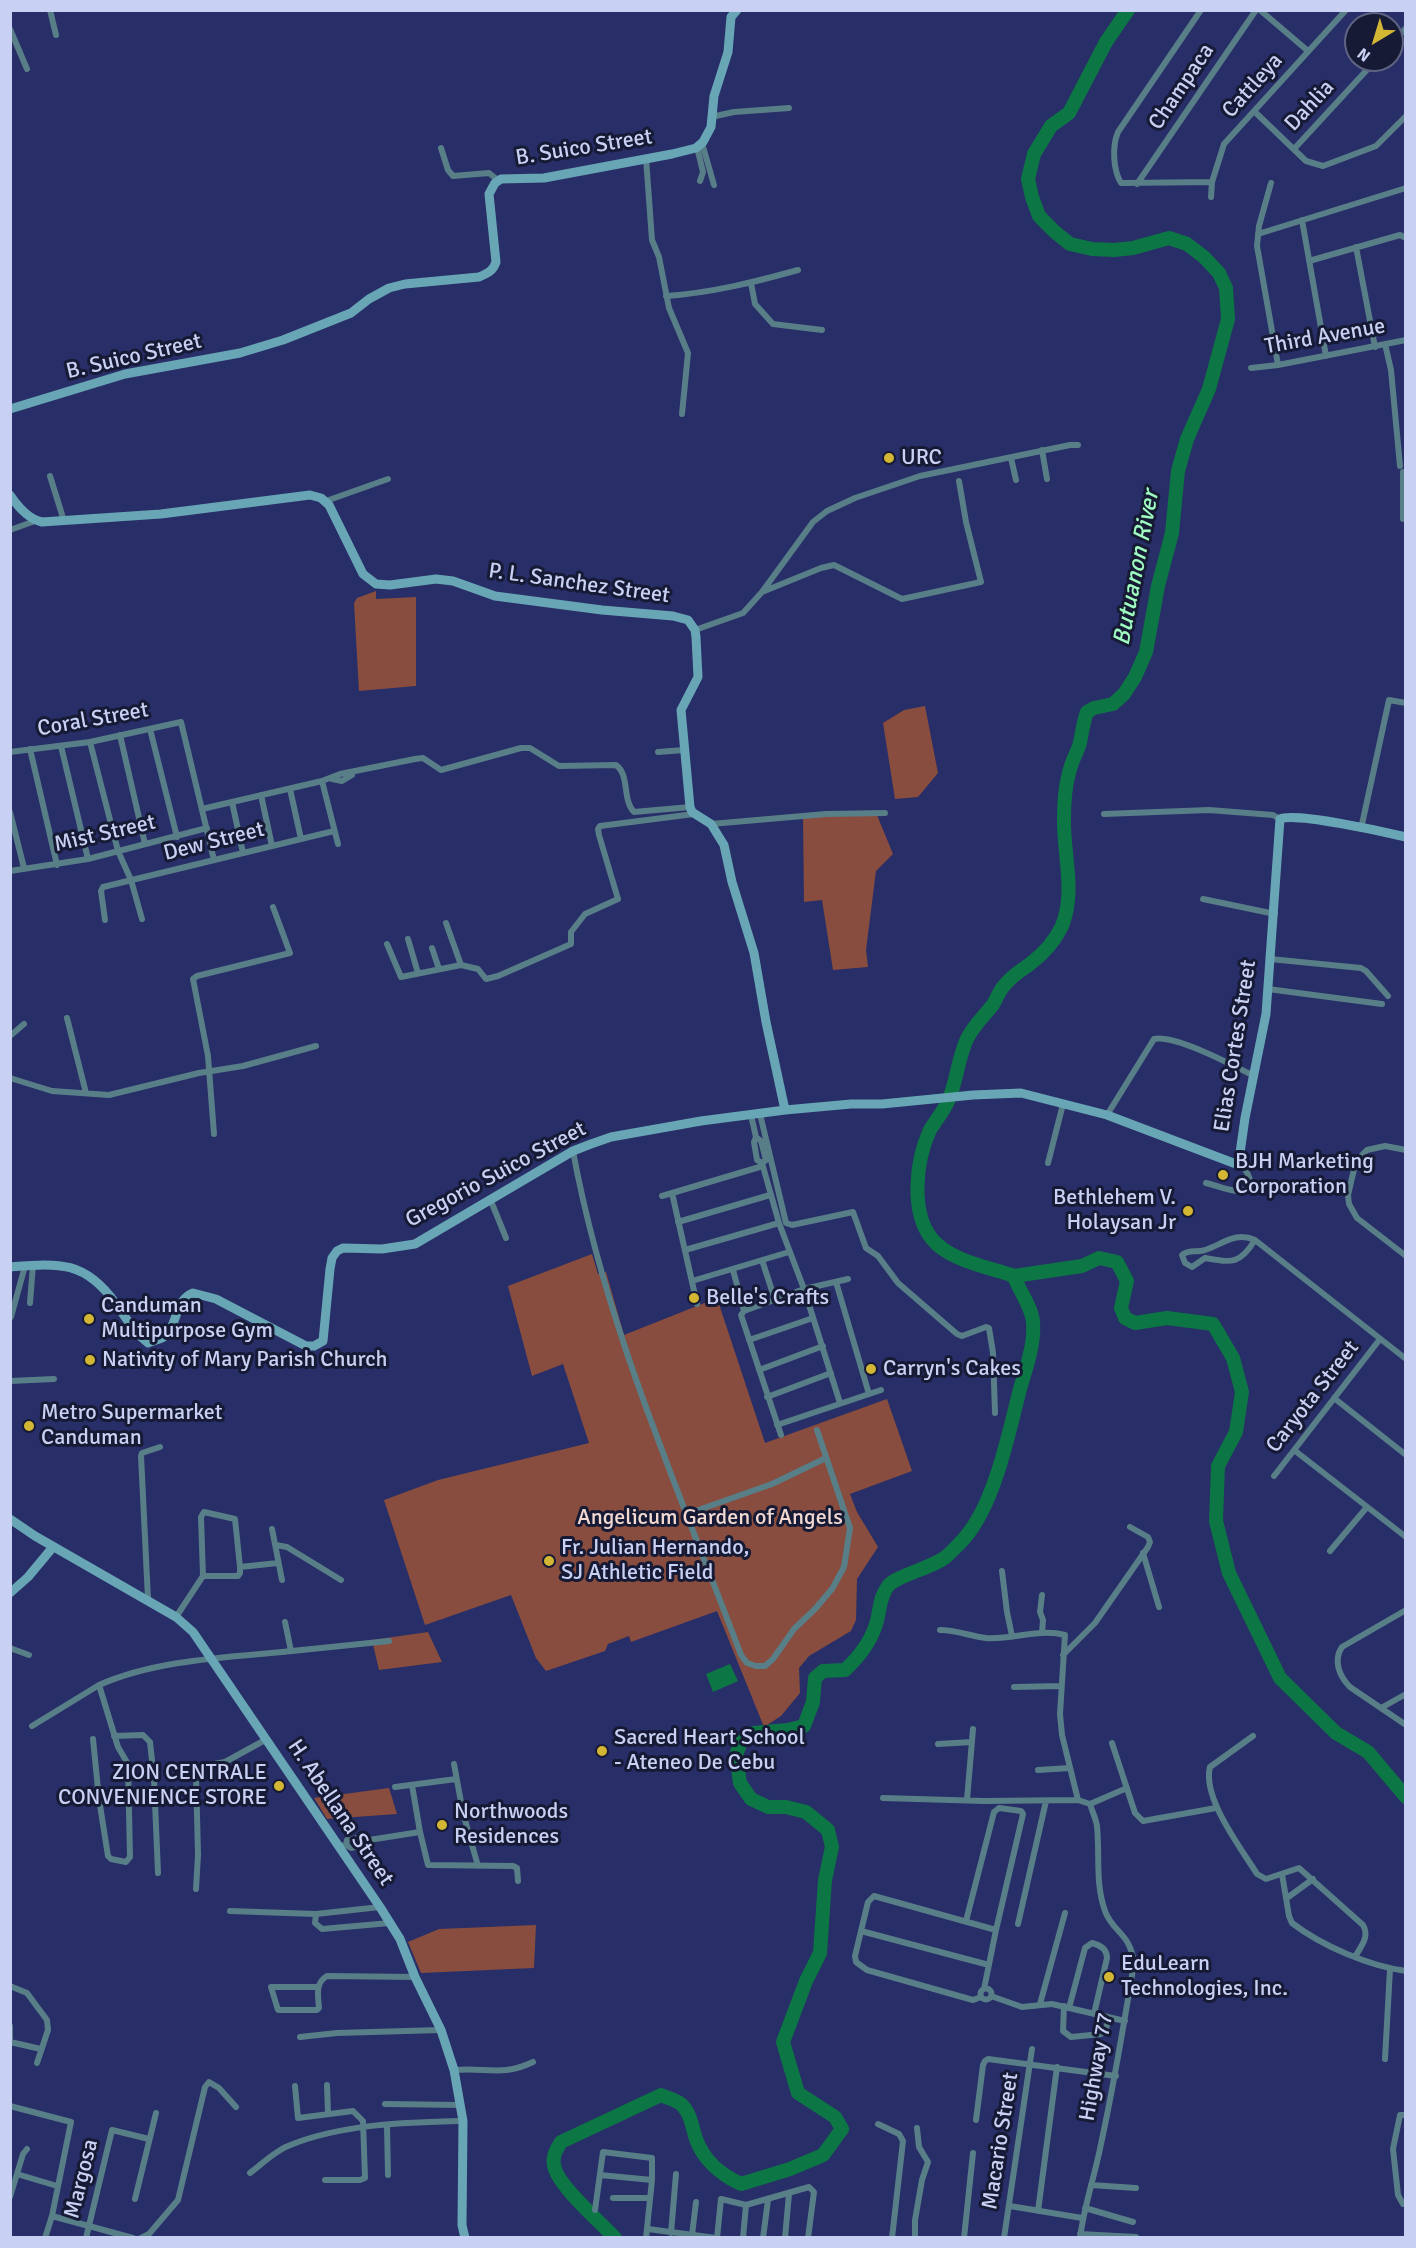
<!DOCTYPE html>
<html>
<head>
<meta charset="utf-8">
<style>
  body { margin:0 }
  #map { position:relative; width:1416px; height:2248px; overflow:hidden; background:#282e67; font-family:Signika,sans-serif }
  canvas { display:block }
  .frame { position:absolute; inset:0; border:12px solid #c8d0f3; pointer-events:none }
  .north { position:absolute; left:1344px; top:12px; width:60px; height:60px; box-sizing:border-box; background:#161a34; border:2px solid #5d6380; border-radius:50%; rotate:218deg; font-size:16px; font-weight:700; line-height:24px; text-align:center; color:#c8d0f3 }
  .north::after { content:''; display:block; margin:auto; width:21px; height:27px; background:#d4b635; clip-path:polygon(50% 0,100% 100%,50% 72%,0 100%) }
</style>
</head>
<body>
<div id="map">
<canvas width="1416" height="2248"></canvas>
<div class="frame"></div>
<div class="north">N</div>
</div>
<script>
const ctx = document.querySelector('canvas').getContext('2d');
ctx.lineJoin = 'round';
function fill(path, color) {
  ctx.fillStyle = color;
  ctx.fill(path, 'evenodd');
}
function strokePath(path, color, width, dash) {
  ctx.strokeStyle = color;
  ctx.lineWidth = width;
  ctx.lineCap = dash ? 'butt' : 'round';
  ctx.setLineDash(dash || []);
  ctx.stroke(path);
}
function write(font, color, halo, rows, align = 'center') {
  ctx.font = font + ' Signika,sans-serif';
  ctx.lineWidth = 6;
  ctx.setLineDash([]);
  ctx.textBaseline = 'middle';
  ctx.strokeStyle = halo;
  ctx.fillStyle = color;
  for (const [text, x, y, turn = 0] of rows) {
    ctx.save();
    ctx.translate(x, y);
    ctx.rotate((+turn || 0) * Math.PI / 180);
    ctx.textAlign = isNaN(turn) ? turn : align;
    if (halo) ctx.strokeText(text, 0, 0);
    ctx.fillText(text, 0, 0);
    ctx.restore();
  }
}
fill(new Path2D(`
  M376,591V599L416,597V686L359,691L354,603L357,598Z
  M925,706L938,773L918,797L895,799L883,723L904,710Z
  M877,815L893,854L876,871L866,950L868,967L833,970L822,900L804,902L803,817Z
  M592,1254L598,1274L606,1272L624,1335L717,1298L765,1443L887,1399L912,1471L850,1494L857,1512L878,1547L857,1579L856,1620L851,1631L809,1656L799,1668L800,1693L781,1716L764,1727L717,1611L631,1642L629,1636L608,1644L605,1651L546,1671L536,1658L511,1595L425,1625L384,1500L438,1480L589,1443L563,1364L532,1376L508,1286Z
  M428,1632L442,1662L379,1670L372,1640Z
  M389,1788L397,1814L327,1819L314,1798Z
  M536,1925L534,1968L421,1973L408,1942L439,1929Z`), '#884d3e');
fill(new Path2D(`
  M730,1664L738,1681L713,1692L706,1674Z`), '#0c7744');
strokePath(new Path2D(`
  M1014,1276L1082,1266L1099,1258L1117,1262L1127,1281L1121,1308L1125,1318L1135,1323L1167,1318L1213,1324L1233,1358L1242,1392L1236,1432L1218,1466L1216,1521L1229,1573L1280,1678L1336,1733L1368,1752L1406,1797
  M615,2238C599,2221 561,2188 555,2169C551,2158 556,2150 561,2142L661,2095C667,2098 677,2100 682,2105C691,2114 692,2127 696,2139C704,2161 720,2174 741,2184L790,2169L823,2155L842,2129L835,2117L798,2093L783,2042L806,1981L820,1953L825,1880L832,1847L828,1830L806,1812L786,1807H768L751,1799L740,1783L736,1755L741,1742L753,1733L788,1730L804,1726L813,1702L815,1678L823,1671L845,1670C859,1657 872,1640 877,1621C880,1609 880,1596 888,1586C897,1575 936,1567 948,1555C956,1547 964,1540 970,1531C996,1496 1009,1432 1020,1389C1026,1368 1035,1344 1033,1322C1032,1307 1019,1291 1014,1276C988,1267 950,1261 932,1239C910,1212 916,1160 930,1130C936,1120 944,1111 949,1099C957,1080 958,1058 967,1039C973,1026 983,1017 992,1006C996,1001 998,993 1003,987C1011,976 1019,972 1030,964C1043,954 1055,941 1062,926C1076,892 1063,853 1064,818C1064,804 1065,787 1069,773C1071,762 1077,753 1080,743C1082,733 1083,723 1087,712L1094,708L1113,704L1124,694L1135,677L1146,652L1158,586L1172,533L1178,471L1187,439L1209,389L1228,319L1226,288L1219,273L1204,257L1187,244L1169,238L1133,248L1114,250L1092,249L1070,244L1055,232L1039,216L1032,197L1028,179L1034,154L1051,126L1069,113L1106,42L1128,10`), '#0c7744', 14);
strokePath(new Path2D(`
  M50,10L56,35
  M1201,10L1118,132C1112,146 1113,170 1121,183L1212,182
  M1260,10L1308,51
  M10,29L27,69
  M1392,43L1406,28
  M1255,112L1306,161L1323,166L1376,146L1406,116
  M711,117L734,112L789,108
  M702,143L714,185
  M697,147L703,172L700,181
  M441,148L448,170L453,176L489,173L499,181
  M1294,149L1376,60
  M646,158L652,240L659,257L669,308L688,353L682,414
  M1271,183L1259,226L1257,246L1278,365
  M1137,184L1256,10
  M1211,197L1212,182L1224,144L1346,10
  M1302,220L1326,356
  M1258,234L1406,188
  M1356,247L1375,347
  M1309,261L1400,235L1406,238
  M751,283L755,304L773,324L822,330
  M666,296C711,293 755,282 798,270
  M1385,344L1391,370L1400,466
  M1251,368L1278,365L1406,340
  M1042,450L1047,479
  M1011,458L1016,480
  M50,476L64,521
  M326,501L388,479
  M1403,519V472
  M10,530L35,521
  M762,592L821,568L834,565L902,599L981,582L966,522L959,481
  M695,630L743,613L762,592L813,522L827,511L855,498L920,476L1070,445H1078
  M150,729L177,837
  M120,735L145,844
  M90,742L118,851L131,880L142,919
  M61,746L88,859
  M30,749L57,865
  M10,752L90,742L181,722L214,860
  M658,752L684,750
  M332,779L342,781L352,775
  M322,781L338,844
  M290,789L301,839
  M261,795L272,846
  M232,802L243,853
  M202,809L322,781L340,774L415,759L423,758L441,770L521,748H530L559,766L616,765C630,775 622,800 634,812L690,807
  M10,812L24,868
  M1104,814L1209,810L1273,815L1280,819
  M711,824L826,814L885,813
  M1361,829L1389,700L1406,703
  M10,871L88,859L207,828
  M1203,899L1275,914
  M105,920L101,891L103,887L334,831
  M446,923L461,965
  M408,939L418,973
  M387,944L401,977L461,965L478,969L486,979L498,976L571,944V932L585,914L618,899L599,835L598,829L600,826L694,814
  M432,948L439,969
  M1270,959L1361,968L1366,971L1388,996
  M1268,989L1382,1004
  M67,1018L86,1093
  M10,1036L24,1024
  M10,1078L52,1091L109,1095L199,1073L243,1066L316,1046
  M760,1114L786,1223L792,1225L853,1212L866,1248L878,1256L898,1283L957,1334L962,1336L986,1327L989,1328L993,1353L995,1413
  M751,1115L756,1137L761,1141L766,1160L762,1163L779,1223L804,1289L840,1403
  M1107,1115L1154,1039C1175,1034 1234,1066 1254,1076
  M214,1134L208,1056L193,979L197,976L290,953L273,907
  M756,1137L754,1142L757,1160L762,1163
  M1406,1150L1385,1146L1367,1150L1356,1161L1348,1195L1349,1204L1357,1218L1406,1256
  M573,1151C605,1326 679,1490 741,1655L747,1663L756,1666H765L773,1659L794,1629L815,1609L832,1589L844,1567L850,1528L817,1430
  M1048,1163L1063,1104
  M1206,1183C1216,1185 1230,1192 1240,1191C1260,1189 1246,1169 1238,1162
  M672,1193L697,1304
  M662,1196L763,1166
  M491,1201L506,1238
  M678,1222L770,1195
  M685,1250L779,1223
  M1205,1258L1192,1267L1185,1263L1182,1255C1189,1249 1197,1253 1205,1250C1223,1244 1236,1231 1255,1240L1406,1359
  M1205,1258C1233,1263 1240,1264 1255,1240
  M762,1260L775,1300
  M733,1270L744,1311L741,1315L781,1435
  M692,1281L789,1252
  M836,1282L869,1394
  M30,1303L33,1265
  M744,1311L804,1289L848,1279
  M11,1317L25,1266
  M749,1340L813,1318
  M759,1370L823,1346
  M10,1381L54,1379
  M767,1397L831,1373
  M1334,1398L1406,1455
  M777,1425L881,1390
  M1294,1450L1406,1537
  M1274,1476L1380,1339
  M204,1512L235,1519L240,1567V1573L238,1576H203L201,1517Z
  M687,1514L772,1484L826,1458
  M272,1529L282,1580
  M276,1545L287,1547L341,1580
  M1330,1551L1367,1507
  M1143,1553L1159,1607
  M240,1567L278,1563
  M1002,1571L1007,1612L1012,1636
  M1042,1595L1040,1612L1043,1620L1042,1633
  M148,1599L141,1456L142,1453L160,1447
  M1406,1610L1342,1647C1333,1660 1339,1676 1350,1687L1406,1725
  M176,1617L203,1576
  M285,1622L291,1651
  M940,1630C956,1630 970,1636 986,1638C1012,1640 1039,1628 1065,1635L1060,1714L1062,1735L1078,1800
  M10,1648L29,1655
  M1063,1655L1095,1623L1148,1547L1150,1542L1148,1537L1130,1527
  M1014,1687L1061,1686
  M1381,1708L1406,1694
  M32,1726L99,1685C159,1658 238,1657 302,1650C331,1647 360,1644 389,1641
  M114,1736L143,1735L150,1742L154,1779L158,1873
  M1253,1736L1210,1767C1202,1798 1241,1848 1257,1874L1266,1879L1299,1868L1363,1925C1370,1937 1361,1946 1355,1957
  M93,1739L99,1799L108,1856L111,1859L126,1862L130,1857L128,1764L118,1747L99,1685
  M1112,1743L1135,1813L1143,1821L1216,1808
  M938,1744L972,1742
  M454,1764L463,1813L478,1866
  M1038,1770L1070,1768
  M412,1785L420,1832L428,1865L513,1866L517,1868L518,1881
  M395,1787L456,1779
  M883,1798L984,1801L1078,1800L1090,1804L1127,1788
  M967,1800L973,1729
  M346,1845L347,1840L364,1837L369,1840
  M339,1846L346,1845L351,1848L365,1844L369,1840L420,1832
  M1282,1874L1289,1916L1292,1923C1322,1946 1369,1966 1406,1971
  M196,1889L198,1855L196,1775L198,1767L225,1762L267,1739
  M1287,1898L1313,1879
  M230,1911L316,1914L380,1907
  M316,1914L315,1923L322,1929L390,1923
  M966,1921L994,1812L999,1808L1021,1811L1023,1814L996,1930L984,1989
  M1018,1924L1046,1801
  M861,1931L989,1965
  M10,1986L27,1993L47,2020L48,2030L37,2063
  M318,1987H271L278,2010H317L319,2008C318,1995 315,1983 327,1976L415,1977
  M980.5 1994a5.5 5.5 0 1 1 11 0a5.5 5.5 0 1 1-11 0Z
  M991,1996L1022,2007L1052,2004L1125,2021
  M981,1997L973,2000L867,1970L856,1962L855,1956L868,1902L874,1896L996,1930
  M1040,2004L1065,1913
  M1064,2006L1063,2031L1071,2037L1101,2034L1106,2030L1108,2018
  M1069,2008L1085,1948L1092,1943C1100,1945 1107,1949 1107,1958L1094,2014
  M10,2026V2040
  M300,2037L337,2033L441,2030
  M10,2042L41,2049
  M1385,2059L1390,1969
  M454,2070C486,2067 502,2077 533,2062
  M327,2085L328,2113
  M295,2086L298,2118L353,2111L363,2121L365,2178L360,2180H325
  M385,2104L461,2105
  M10,2106L71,2122L52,2216L45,2238
  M1406,2115H1400L1393,2149L1398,2195L1403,2204H1406
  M976,2120L983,2065L985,2061L988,2059L1116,2076
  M878,2124L899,2134L903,2141L892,2238
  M387,2126L388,2175
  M250,2173C262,2164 275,2151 288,2146C340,2124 408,2122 463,2121
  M17,2174L57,2186
  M600,2175L652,2180
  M1091,2185L1136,2188
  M10,2197L23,2154L27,2149
  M613,2198H650
  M135,2199L156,2113
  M1010,2206L1082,2218
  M1085,2208L1133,2222
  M595,2210L603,2152L652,2158V2180L646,2238
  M1038,2211L1057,2067
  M52,2216L133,2238
  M648,2229L716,2238
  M671,2233L676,2174
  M1080,2234L1136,2237
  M692,2235L696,2202
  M86,2238L112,2130L149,2139
  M141,2238L149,2234L178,2200L205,2087L209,2082L219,2088L236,2107
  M717,2238L721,2199L746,2205L809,2187L814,2192L808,2238
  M743,2238L746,2205
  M763,2238L768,2200
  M785,2238L789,2194
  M915,2238V2220L922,2180L928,2162L919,2147L917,2128
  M964,2238L973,2153
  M1004,2238L1032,2049
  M1080,2238C1084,2206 1095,2175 1101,2144C1114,2084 1124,2024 1134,1963C1130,1932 1113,1933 1105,1911C1095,1883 1100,1855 1097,1826C1096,1819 1092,1811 1090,1804`), '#587e87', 6);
strokePath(new Path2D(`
  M10,409L125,374L240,353L283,340L351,313L369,299L389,288L405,284L479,277C488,273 493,271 496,262L489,194L495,183L501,179L544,178L672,154L696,148L703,142L711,127L714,96L728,52L731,17L737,10
  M10,495C18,507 28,519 42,522L161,514L310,495L321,498L329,505L363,574L376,584L390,585L436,579L453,581L495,596L602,610L673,616L688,620L695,630L696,637L698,677L681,710L690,807L692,812L711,824L724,845L732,882L754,953L766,1022L785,1110
  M10,1267C58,1263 85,1260 116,1304C126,1318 134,1332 148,1343C152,1341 158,1340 162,1338C179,1327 173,1301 193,1293L216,1299L306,1346H314L323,1341L330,1269L332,1258L337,1251L343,1248L382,1249L415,1244L573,1151L591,1144L611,1137L701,1121L785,1110L851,1104H882L973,1095L1021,1093L1107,1115L1236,1164L1239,1160L1245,1118L1266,1014L1280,819C1295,812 1385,832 1406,837
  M10,1519L35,1536L176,1617L193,1632L380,1907L400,1939L415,1977L441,2030L454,2070L463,2121L462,2225L465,2238
  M10,1593L28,1577L53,1547`), '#68a6b5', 9);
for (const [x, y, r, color] of [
  [889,458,6,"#d4b635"],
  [1223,1175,6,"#d4b635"],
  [1188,1211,6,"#d4b635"],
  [694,1298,6,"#d4b635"],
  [89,1319,6,"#d4b635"],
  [90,1360,6,"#d4b635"],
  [871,1369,6,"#d4b635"],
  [29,1426,6,"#d4b635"],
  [549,1561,6,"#d4b635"],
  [602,1751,6,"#d4b635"],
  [279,1786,6,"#d4b635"],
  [442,1825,6,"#d4b635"],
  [1109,1977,6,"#d4b635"]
]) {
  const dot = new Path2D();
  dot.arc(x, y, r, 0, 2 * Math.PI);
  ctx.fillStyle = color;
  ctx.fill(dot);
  strokePath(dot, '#161a34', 2);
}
write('22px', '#c8d0f3', '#161a34', [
  ["Cattleya",1253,86,-48],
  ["Champaca",1182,87,-56],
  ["Dahlia",1310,106,-47],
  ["B. Suico Street",584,148,-9],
  ["Third Avenue",1325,337,-10],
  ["B. Suico Street",134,357,-13],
  ["P. L. Sanchez Street",579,584,8],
  ["Coral Street",93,720,-10],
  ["Mist Street",105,834,-13],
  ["Dew Street",214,842,-14],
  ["Elias Cortes Street",1236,1046,-81],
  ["Gregorio Suico Street",496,1175,-28],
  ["Caryota Street",1313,1397,-52],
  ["H. Abellana Street",340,1813,56],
  ["Highway 77",1097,2067,-80],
  ["Macario Street",1001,2141,-81],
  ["Margosa",82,2179,-76]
]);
write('22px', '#c8d0f3', '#161a34', [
  ["URC",901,458],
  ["BJH Marketing",1235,1162],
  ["Corporation",1235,1187],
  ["Bethlehem V.",1176,1198,"right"],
  ["Holaysan Jr",1176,1223,"right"],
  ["Belle's Crafts",706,1298],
  ["Canduman",101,1306],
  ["Multipurpose Gym",101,1331],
  ["Nativity of Mary Parish Church",102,1360],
  ["Carryn's Cakes",883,1369],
  ["Metro Supermarket",41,1413],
  ["Canduman",41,1438],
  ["Fr. Julian Hernando,",561,1548],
  ["SJ Athletic Field",561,1573],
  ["Sacred Heart School",614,1738],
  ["- Ateneo De Cebu",614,1763],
  ["ZION CENTRALE",267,1773,"right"],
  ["CONVENIENCE STORE",267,1798,"right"],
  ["Northwoods",454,1812],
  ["Residences",454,1837],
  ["EduLearn",1121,1964],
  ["Technologies, Inc.",1121,1989]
], 'left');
write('22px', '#f2d9d2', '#161a34', [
  ["Angelicum Garden of Angels",710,1518]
]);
write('italic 24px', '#9ffbc0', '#161a34', [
  ["Butuanon River",1137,568,-79]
]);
</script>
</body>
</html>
